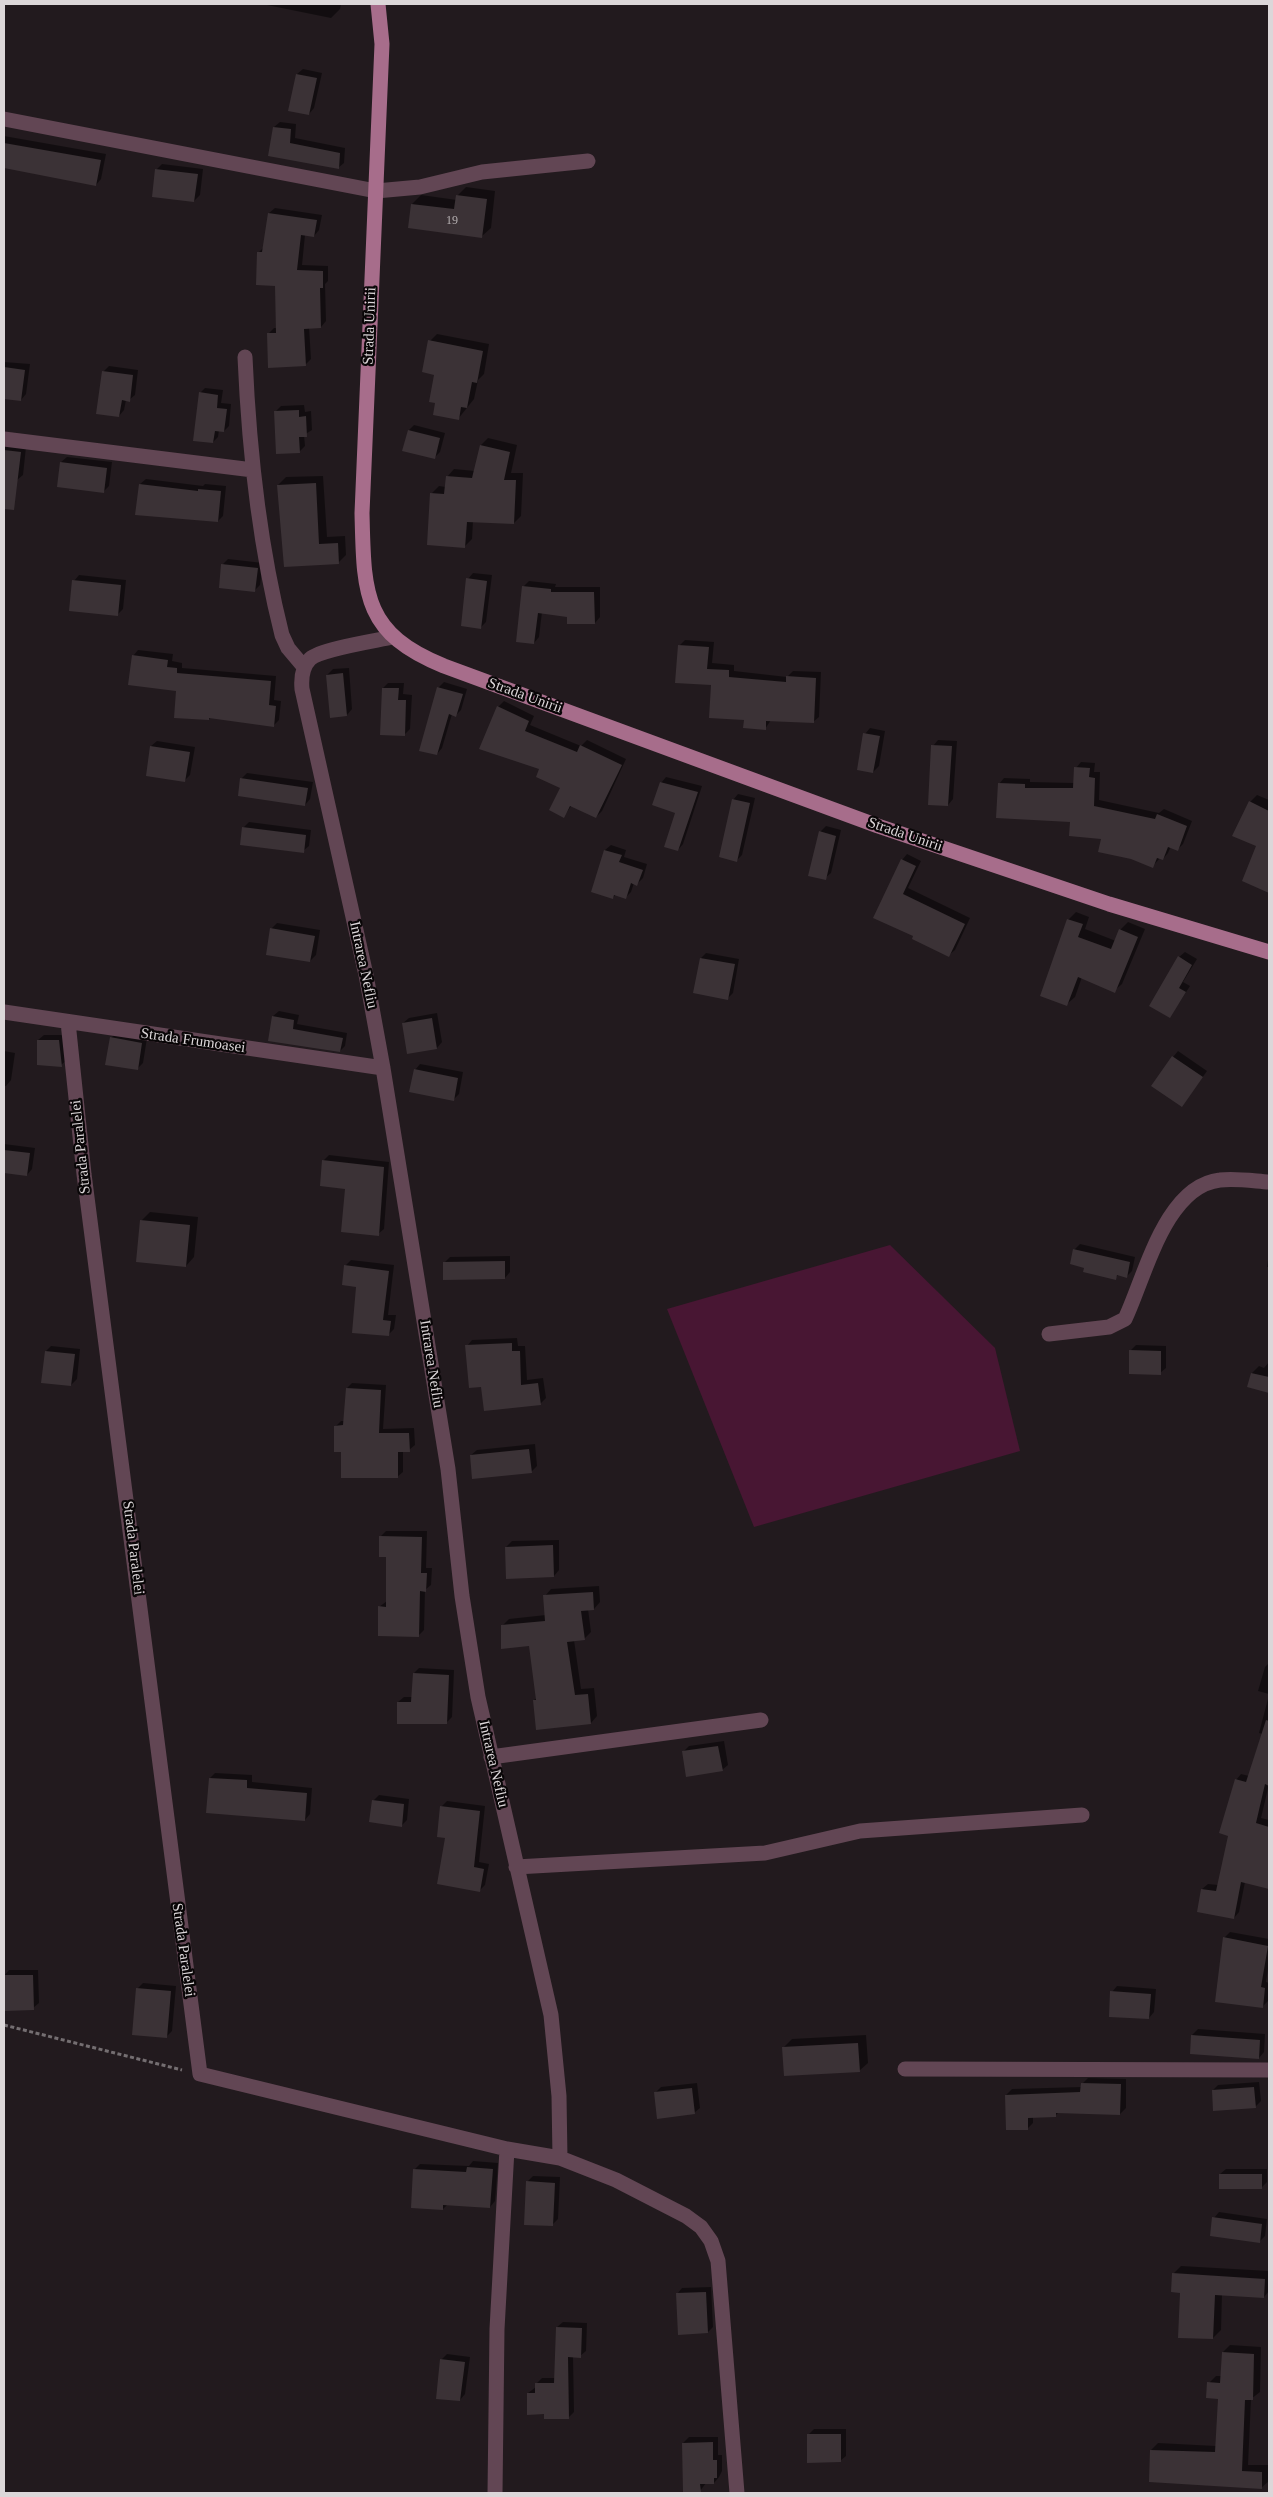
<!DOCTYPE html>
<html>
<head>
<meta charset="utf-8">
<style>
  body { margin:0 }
  #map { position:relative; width:1273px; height:2497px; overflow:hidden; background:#221a1e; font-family:Georgia,serif }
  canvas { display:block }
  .frame { position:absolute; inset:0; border:5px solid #dcd7d9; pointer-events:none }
</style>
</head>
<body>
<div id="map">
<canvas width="1273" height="2497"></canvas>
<div class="frame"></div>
</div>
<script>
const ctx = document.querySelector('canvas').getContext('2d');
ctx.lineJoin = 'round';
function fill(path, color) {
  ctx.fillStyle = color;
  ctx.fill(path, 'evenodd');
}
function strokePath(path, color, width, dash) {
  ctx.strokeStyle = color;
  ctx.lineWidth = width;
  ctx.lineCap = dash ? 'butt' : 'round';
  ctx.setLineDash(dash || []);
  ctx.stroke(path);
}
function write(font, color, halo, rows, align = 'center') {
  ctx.font = font + ' Georgia,serif';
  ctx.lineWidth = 4.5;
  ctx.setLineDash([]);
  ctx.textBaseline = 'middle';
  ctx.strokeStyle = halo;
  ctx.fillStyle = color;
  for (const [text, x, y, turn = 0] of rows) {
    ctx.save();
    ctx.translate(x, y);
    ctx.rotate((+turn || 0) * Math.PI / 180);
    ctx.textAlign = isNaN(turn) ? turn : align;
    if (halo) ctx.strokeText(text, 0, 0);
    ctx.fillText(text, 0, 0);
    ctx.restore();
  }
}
fill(new Path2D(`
  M890,1245L995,1348L1020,1451L754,1527L667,1309Z`), '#481633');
fill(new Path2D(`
  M262,4H341L340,9L331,18Z
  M303,69L322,73L314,108L309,114L290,110L297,74Z
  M280,122L296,124L295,138L345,148L344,163L338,168L269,155L274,127Z
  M4,136L106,154L101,179L96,185L4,167Z
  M162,164L203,169L200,195L194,201L156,170Z
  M466,187L495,191L491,228L482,236L412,204L421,195L457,200V196Z
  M275,208L322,215L319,230L314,236L305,235L302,265L328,266V281L325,284L326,321L321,327H309L311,359L305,365L268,334L274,328H277L276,285L259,252L264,247L269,213Z
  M437,334L489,344L484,374L478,380L474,399L458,419L436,402V374L430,341Z
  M4,362L30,364L26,394L21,400L4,398Z
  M109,366L138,370L135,395L129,400H126L124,410L119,416L103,372Z
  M205,388L223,390L221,403L231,404L229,426L224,431L219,430L218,437L213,442L200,393Z
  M304,405L305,412L311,411L312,430L304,435L305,446L299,452L276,411L281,406Z
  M414,425L445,433L440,452L434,458L409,430Z
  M488,438L517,445L511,473H523L521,516L514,523L473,521L472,539L465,546L432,493L439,486L446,487L447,477L454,469L475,471L481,445Z
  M4,445L26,447L23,475L17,480L4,479Z
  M67,457L112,462L109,486L103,492L61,462Z
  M323,476L327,537L345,536L346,555L338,563L285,566L278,485L286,477Z
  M146,479L203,486L205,484L226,486L223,516L218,521L140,484Z
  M228,559L263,563L260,585L254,591L223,564Z
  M473,573L492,575L486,622L481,627L468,579Z
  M79,575L126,580L123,609L117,615L74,581Z
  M529,581L556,584L555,587H600V617L595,623L568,616L542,612L539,637L534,643L524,586Z
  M685,640L714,642L712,663L734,665V671L787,677L793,671L821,672L819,717L813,722L771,720L765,729L745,719L679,646Z
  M138,650L173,654L172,661L182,663V668L276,676L274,700L281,701L279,720L273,726L211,717L209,719L177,690L133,656Z
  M349,668L352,709L347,715L327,675L333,669Z
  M444,682L467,689L461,710L456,715L452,714L442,748L437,754L438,688Z
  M388,683H404L403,694L412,695L410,729L404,735L383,688Z
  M504,701L534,716L530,725L581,746L587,740L626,759L602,811L596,817L572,805L564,816L562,787L541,768L498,707Z
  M870,728L885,731L879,766L873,772L865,734Z
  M938,740L957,741L953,799L948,805L933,746Z
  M157,741L195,747L190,775L184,781L151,746Z
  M1081,762L1095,763L1094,772H1100L1099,800L1159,813L1164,809L1192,821L1183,844L1178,849L1171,846L1168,853L1163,859L1160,858L1153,866L999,784L1004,778L1030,779V782L1074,783L1076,768Z
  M247,773L313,782L310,799L305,805L239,795L242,778Z
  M666,777L702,786L683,844L678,850L677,812L661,783Z
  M738,794L755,798L742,855L737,860L733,800Z
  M1257,795L1269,800V891L1243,880L1258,846L1250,802Z
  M249,822L311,830L309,846L303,851L243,828Z
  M826,826L841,830L831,873L825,878L820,832Z
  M611,845L626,850L624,857L647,864L643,878L637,884L634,883L631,892L626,897L616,894L613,898L592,891L605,850Z
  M907,854L921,861L908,888L970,918L955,950L949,955L915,936L875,917L902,860Z
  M1076,912L1089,917L1085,929L1116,941L1120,930L1128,922L1145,929L1122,984L1114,991L1082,977L1075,997L1067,1004L1068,920Z
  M277,923L320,930L316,955L310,961L271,929Z
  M1185,952L1197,959L1183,982L1190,986L1170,1017L1179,957Z
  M706,953L739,959L733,993L728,998L701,958Z
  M279,1011L299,1015L297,1024L347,1033L345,1046L340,1051L269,1040L273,1016Z
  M437,1013L442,1042L437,1048L403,1023L409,1018Z
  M117,1032L147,1038L143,1063L137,1069L111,1038Z
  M44,1035H65L67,1060L61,1065L38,1040Z
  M4,1051L15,1053L11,1080L6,1086H4Z
  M1178,1051L1207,1071L1182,1106L1173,1057Z
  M420,1064L463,1072L459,1094L453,1100L415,1070Z
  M4,1144L35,1148L32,1169L27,1175L4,1172Z
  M329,1155L389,1162L384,1229L378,1234L347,1188L323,1161Z
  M150,1212L198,1217L194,1257L186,1266L141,1221Z
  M1080,1244L1135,1257L1132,1271L1127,1276L1119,1274L1115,1278L1085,1267L1074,1250Z
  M1269,1253V1267H1267Z
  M510,1256V1272L505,1278L444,1263L450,1257Z
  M351,1260L394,1265L388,1315H396L394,1329L389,1334L345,1266Z
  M517,1338L518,1346H525L527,1380L543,1378L546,1398L540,1404L482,1386L467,1346L472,1340Z
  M1136,1345L1166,1346V1368L1160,1373L1130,1351Z
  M51,1346L80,1349L77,1379L71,1385L46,1351Z
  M1269,1362V1392L1249,1386L1252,1373L1259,1366L1264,1368Z
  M352,1383L386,1385L383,1429L414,1428L415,1445L409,1450H403V1472L397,1477L343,1451L336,1426L341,1421H345L347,1388Z
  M535,1444L537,1466L531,1472L471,1455L477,1450Z
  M386,1531H427L426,1568H432L431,1585L425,1590L424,1630L418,1636L379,1607L387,1601V1556L381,1536Z
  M559,1540V1570L554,1576L506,1547L512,1541Z
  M599,1586L600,1602L594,1609H588L591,1632L584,1639L574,1640L581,1689L594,1688L597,1716L591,1723L534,1700L537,1698L530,1645L502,1626L509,1619L546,1615L545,1596L551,1589Z
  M1269,1663V1694L1258,1691L1265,1667Z
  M419,1668L454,1670L452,1717L446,1723L398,1702L404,1697H413L414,1673Z
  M1269,1695V1784L1261,1818L1269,1820V1888L1245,1882L1239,1912L1234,1918L1202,1889L1208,1884L1218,1885L1230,1835L1236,1780L1241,1774L1249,1776L1262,1734L1259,1733Z
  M724,1741L728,1765L722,1770L683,1752L689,1746Z
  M215,1773L252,1775V1782L312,1788L310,1814L305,1820L210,1778Z
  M379,1795L409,1799L407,1820L401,1826L373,1801Z
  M447,1801L485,1806L479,1862L489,1864L485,1885L480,1890L446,1836L441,1807Z
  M1230,1932L1269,1939V1962L1266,1982L1269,1983V1988L1268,2001L1262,2007L1224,1938Z
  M9,1970H38L39,2003L33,2008L5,2009L4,1976Z
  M143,1983L176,1986L172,2031L166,2037L138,1988Z
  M1117,1986L1156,1989L1154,2012L1149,2018L1112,1992Z
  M1198,2029L1265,2034L1264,2052L1259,2058L1192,2035Z
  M866,2035L868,2063L859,2071L784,2047L792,2039Z
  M1088,2078L1126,2079V2108L1120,2114L1059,2112L1055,2116L1033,2117V2123L1027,2129L1006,2095L1012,2089L1082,2087V2084Z
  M1259,2082L1261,2101L1255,2107L1213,2090L1218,2085Z
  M697,2083L700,2108L694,2113L655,2093L661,2087Z
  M473,2161L498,2163L495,2201L490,2207L448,2204L443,2209L415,2169L420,2164L469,2166Z
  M1226,2169H1267V2182L1261,2188L1220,2174Z
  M533,2176L560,2177L558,2219L552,2225L527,2182Z
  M1219,2212L1267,2219L1265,2236L1259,2242L1214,2218Z
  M1181,2266L1269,2271V2291L1264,2297L1222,2294L1221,2330L1213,2338L1181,2292L1173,2274Z
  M711,2287L713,2327L708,2332L677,2294L682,2288Z
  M563,2322L587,2323L586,2351L580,2356H573L574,2412L568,2418L546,2413L528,2393L536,2387V2384L542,2378H555L557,2327Z
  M1230,2345L1261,2347L1260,2392L1251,2399L1248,2465H1269V2481L1261,2488L1151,2450L1158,2443L1216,2446L1219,2397L1209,2383L1216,2376H1222L1223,2352Z
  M447,2354L470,2357L465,2394L460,2400L441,2360Z
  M814,2429H846V2456L840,2461L808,2435Z
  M689,2437H718V2455H722V2471L719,2477L714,2483H706L700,2491L683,2443Z`), '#0007');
fill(new Path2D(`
  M296,74L317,78L309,115L288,111Z
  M273,127L291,129L290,143L340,153L339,169L268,156Z
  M4,143L101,160L96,186L4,168Z
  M155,169L198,174L194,202L152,197Z
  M456,195L487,199L482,238L408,228L411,204L454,209Z
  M268,213L317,220L314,237L301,235L297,270L323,271V288H320L321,328L304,329L306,366L268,368L267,333H276L275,286L256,285L257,252H262Z
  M428,340L483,351L477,383L472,382L467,408L461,407L459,420L433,415L435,403L429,402L434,375L422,372Z
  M4,367L25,370L21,401L4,399Z
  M102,371L133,375L130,402L122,400L119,417L96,414Z
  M199,392L218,395L217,408L227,409L224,432L215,431L213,443L193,441Z
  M299,410V417L306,416L307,437H299L300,453L276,454L274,411Z
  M408,430L440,438L435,459L402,451Z
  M480,445L510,452L504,480H516L514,524L467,522L465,548L427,545L430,493L444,494L446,476L472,478Z
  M4,450L21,452L14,510L4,509Z
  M60,462L107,468L104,493L57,487Z
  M316,483L319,544L338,543L339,564L284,567L277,485Z
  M139,484L198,491V489L221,491L218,522L135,515Z
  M221,564L258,568L255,592L219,588Z
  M466,578L487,581L481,629L461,626Z
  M72,580L121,585L118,616L69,611Z
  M522,586L551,589V592H594L595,624H567V617L538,613L534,644L516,642Z
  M678,645L709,647L707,669L729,670V677L786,682V676L816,678L814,723L766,721V730L743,728L744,720L709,718L711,685L675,683Z
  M132,655L168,660L167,667L177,668V673L271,681L269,705L276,706L274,727L209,718V720L174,718L176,691L128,685Z
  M343,673L347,716L330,718L326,675Z
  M437,687L463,694L456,717L449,714L437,755L419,751Z
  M382,688H399L398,700H406L405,736L380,735Z
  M497,706L529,721L525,731L577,752L580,745L622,765L596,818L570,806L564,818L549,810L560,788L536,777L539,769L479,749Z
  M863,733L880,736L873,773L857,770Z
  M931,745L952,746L948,806L928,805Z
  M150,746L190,752L185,782L146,776Z
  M1074,767L1090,768L1089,777L1095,778L1094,806L1155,819L1157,814L1187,826L1178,851L1168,847L1163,860L1157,858L1153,868L1131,859L1098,852L1101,839L1069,836L1070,822L996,818L998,783L1025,784V788H1073Z
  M240,778L308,788L305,806L238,796Z
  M660,782L698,792L678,851L664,847L675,813L652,805Z
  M732,799L750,803L737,862L719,857Z
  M1249,801L1269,811V893L1242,881L1256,846L1232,836Z
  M242,827L306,835L304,853L240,845Z
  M819,831L836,836L826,880L808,876Z
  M604,850L622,855L619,862L643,870L637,886L631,883L626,899L614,895L613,899L591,892Z
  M901,859L916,866L903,894L965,924L949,957L912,939L913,936L873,918Z
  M1067,919L1083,924L1078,937L1111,949L1119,929L1138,937L1115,993L1078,977L1067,1006L1040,996Z
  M270,928L315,936L310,962L266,955Z
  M1178,956L1192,965L1179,988L1186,992L1170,1018L1149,1006Z
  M700,958L735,964L728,1000L693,993Z
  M272,1016L294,1020L293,1029L343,1038L340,1052L268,1041Z
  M432,1018L437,1049L407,1054L402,1023Z
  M110,1037L142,1043L138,1070L105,1065Z
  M37,1040H59L62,1067L37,1065Z
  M1172,1056L1203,1077L1182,1107L1151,1086Z
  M414,1069L458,1078L454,1101L409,1092Z
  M4,1150L30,1153L27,1176L4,1173Z
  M322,1160L384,1167L379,1236L341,1232L345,1189L320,1186Z
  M140,1220L190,1225L186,1267L136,1262Z
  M1073,1249L1130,1262L1127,1278L1117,1275L1116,1280L1083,1272L1084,1268L1070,1264Z
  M505,1261V1279L443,1280V1262Z
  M344,1265L389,1271L383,1320L391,1321L389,1336L352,1333L356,1287L342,1285Z
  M512,1343V1351H520L521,1385L538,1383L541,1405L484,1411L481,1387L469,1388L465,1345Z
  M1129,1350L1161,1351V1375L1129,1374Z
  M45,1351L75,1354L71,1386L41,1383Z
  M1251,1373L1269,1377V1393L1247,1387Z
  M346,1388L381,1390L379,1433H409L410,1452H398V1478H341V1452H334V1426L343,1425Z
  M529,1449L532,1473L472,1479L470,1455Z
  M379,1536L422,1537L421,1573H427L426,1592L420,1591L419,1637L378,1636V1606L386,1607V1557H379Z
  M553,1545L554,1577L506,1579L505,1547Z
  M593,1592L594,1610L581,1611L585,1640L567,1642L575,1695L588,1694L591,1724L536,1730L533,1700H536L529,1646L501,1649V1625L545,1621L543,1595Z
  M413,1673L449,1675L447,1724H397V1702H411Z
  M1266,1720L1269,1721V1786L1265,1784L1256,1823L1269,1827V1889L1241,1882L1234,1919L1197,1912L1201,1889L1216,1891L1228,1836L1219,1833L1235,1779L1246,1782Z
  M718,1746L723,1771L686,1777L682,1751Z
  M209,1778L247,1780V1788L307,1793L305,1821L206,1813Z
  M372,1800L404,1804L402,1827L369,1822Z
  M440,1806L480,1811L474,1867L484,1869L480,1892L437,1884L445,1838L437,1837Z
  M1223,1937L1268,1946L1261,1987L1265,1988L1263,2008L1215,2002Z
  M4,1975H33L34,2010L4,2011Z
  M136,1988L171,1991L167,2038L132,2035Z
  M1110,1991L1151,1994L1149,2019L1109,2017Z
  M1191,2035L1260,2040L1259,2059L1190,2054Z
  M858,2043L860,2072L784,2076L782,2047Z
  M1081,2083L1121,2084L1120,2115L1056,2113V2117L1028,2118V2130H1006L1005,2095L1080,2092Z
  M1254,2087L1256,2108L1213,2111L1212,2090Z
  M692,2088L695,2114L657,2119L654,2092Z
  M467,2167L493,2169L490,2208L443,2205V2210L411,2208L413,2169L466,2172Z
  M1219,2174H1262V2189H1219Z
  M526,2181L555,2183L553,2226L524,2225Z
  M1212,2217L1262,2224L1260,2243L1210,2236Z
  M1172,2273L1265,2279L1264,2298L1215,2295L1213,2339L1178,2338L1180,2293L1171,2292Z
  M706,2292L708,2333L678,2335L676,2293Z
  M556,2327L582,2328L581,2358L568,2357L569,2419H544V2414L527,2415V2393H535V2383H554Z
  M1222,2352L1254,2354L1253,2400H1245L1242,2471L1262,2472V2489L1149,2482L1150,2450L1215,2452L1218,2399L1206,2398L1207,2382L1220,2383Z
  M440,2359L465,2362L460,2401L436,2399Z
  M807,2434H841V2462L807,2463Z
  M713,2442V2460H717V2478H714V2484H700L701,2492H683L682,2443Z`), '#3b3236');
strokePath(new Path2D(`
  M4,2025L182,2070`), '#746e71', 3, [4, 2.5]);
strokePath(new Path2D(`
  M4,119L376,191L420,187L482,172L588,161
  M245,357C249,450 259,544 282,635L288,648L304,667
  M4,439L253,470
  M393,637C375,641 321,649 310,659C302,667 301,678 302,689L366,975L383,1068L448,1469L462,1596L478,1697L551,2015L559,2096L560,2158
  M4,1012L383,1068
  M68,1022L84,1174L200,2074L507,2149L560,2158L616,2180L686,2216L701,2227L711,2241L718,2261L737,2493
  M1049,1334L1109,1327L1125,1319C1145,1277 1165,1186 1220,1180C1235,1178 1254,1181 1269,1182
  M491,1757L761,1720
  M516,1867L765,1853L860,1831L1082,1815
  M905,2069L1269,2070
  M495,2493L497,2329L507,2149`), '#624654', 15);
strokePath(new Path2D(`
  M378,4L382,44L362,513C364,592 362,633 444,666L878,826L1109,904L1269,952`), '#a76d8b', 15);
write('12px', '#b4aeb0', null, [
  ["19",452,221]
]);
write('15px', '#dcd7d9', '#090607', [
  ["Strada Unirii",370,326,-88],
  ["Strada Unirii",525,696,20],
  ["Strada Unirii",905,835,19],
  ["Intrarea Nefliu",363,965,78],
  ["Strada Frumoasei",193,1041,8],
  ["Strada Paralelei",81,1147,-96],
  ["Intrarea Nefliu",431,1364,81],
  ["Strada Paralelei",133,1548,83],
  ["Intrarea Nefliu",493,1764,77],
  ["Strada Paralelei",183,1950,82]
]);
</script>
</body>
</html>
